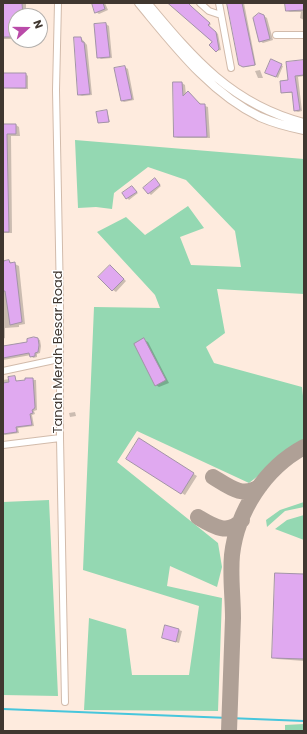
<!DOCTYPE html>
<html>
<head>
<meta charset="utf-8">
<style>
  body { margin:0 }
  #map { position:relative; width:307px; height:734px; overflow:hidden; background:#feebde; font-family:Poppins,sans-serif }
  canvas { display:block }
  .frame { position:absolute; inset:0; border:4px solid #403730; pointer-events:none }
  .north { position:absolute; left:8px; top:8px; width:40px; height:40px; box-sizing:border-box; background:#fff; border:1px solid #b3afac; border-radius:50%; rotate:69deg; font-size:11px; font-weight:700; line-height:16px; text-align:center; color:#403730 }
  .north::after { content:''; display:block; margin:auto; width:14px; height:18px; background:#ba4ba9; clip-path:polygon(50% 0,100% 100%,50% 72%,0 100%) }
</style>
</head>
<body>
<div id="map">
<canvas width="307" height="734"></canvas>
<div class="frame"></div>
<div class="north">N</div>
</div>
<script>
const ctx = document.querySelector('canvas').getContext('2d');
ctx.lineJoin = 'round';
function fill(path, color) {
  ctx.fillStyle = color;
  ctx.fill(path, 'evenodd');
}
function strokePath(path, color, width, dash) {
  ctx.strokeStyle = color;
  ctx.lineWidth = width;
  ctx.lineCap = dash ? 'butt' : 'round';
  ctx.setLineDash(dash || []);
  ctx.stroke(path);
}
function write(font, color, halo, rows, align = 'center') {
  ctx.font = font + ' Poppins,sans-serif';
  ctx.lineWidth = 3;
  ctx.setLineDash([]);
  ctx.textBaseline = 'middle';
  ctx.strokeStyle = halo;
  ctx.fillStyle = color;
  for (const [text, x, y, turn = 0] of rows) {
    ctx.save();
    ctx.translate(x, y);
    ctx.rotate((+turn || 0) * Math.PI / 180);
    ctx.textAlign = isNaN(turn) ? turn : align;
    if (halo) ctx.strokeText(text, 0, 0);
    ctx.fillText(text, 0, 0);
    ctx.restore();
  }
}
fill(new Path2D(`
  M75,140L304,159V294L217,289L225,333L206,347L214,363L302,387L304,405V440L249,483L137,431L117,462L218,543L222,567L217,587L170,566L167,586L222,598L218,711L84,710L89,618L126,629L132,675H189L199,606L83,570L94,307L160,308L155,295L97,232L126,217L145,235L188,206L204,228L180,237L191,265L241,267L235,231L186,180L148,167L114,193L112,209L96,207L78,208Z
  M49,500L58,696L3,695V502Z
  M304,502V507L285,511L267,527L266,520L280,510Z
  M304,515V540L275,529L287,520Z
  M304,724V731H285V725Z`), '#94d8b2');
fill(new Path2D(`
  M3,3H26V16H16V39H3Z
  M93,3H105L108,10L99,14L96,12Z
  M169,3H186L211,24L209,26L218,34L221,50L217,51L211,45L213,42Z
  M229,3H244L256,65L245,67L240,64Z
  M286,3H304V20L300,18L301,12H290L287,11Z
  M264,16L267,18L273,40L263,43L260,41Z
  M106,24L109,26L112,58L101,59L98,57L95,25Z
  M75,38H81L87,45L92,95L82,96L79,95Z
  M271,61L283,66L278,78L266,72Z
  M304,61V76L298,77L302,111L298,112L295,111L293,93H282Z
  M125,67L128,69L134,100L124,102L122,101Z
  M260,70L263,78H258L255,71Z
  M3,74H26L28,76V89L3,88Z
  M182,83L185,85L186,95L188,93L202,105L208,107L210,138H178L175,137Z
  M107,111L110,122L99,123L98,112Z
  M3,125H16L19,127L20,136H11L12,233H3Z
  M155,180L161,186L151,195L144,188Z
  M132,187L138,193L129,200L123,193Z
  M9,261L19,266L25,324L19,325V327L5,328V338L3,339V264Z
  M113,268L126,281L116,292L113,290Z
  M38,339L40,340L41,346L40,353L37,354V357L33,358L31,355L3,360V347L28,343Z
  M144,340L148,342L169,383L159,387L156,385Z
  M15,378L17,382L26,381V379L36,380L37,410L34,411L35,414L32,415L34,426L18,428L19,433L5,435L3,434V380Z
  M69,413L75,412L76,416L70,417Z
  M139,440L197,476L185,495L127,458Z
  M304,575V661L277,659L274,657Z
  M166,626L182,631L179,643L163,638Z`), '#0003');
strokePath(new Path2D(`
  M3,709L304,721`), '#48c6dc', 2);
strokePath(new Path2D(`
  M213,477C228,486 243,499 260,486
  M198,517C213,526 228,536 242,520
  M229,731C230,693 232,656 233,618C233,597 230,576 232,555C237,511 265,468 304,447`), '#afa096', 16);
const building = new Path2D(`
  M3,3H22L23,16H16V37H3Z
  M92,3H103L105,9L95,13Z
  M168,3H188L192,7L210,23L208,25L216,32L219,49L216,52L209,45L212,42Z
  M227,3H242L255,65L243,67L239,65Z
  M285,3H304V10L286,11Z
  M259,13L264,15L270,39L259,42L253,18Z
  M106,23L110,57L97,58L94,24Z
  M74,37H81L82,42H84L90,94L78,95Z
  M271,59L282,64L276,77L265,73Z
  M304,60V75L295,76L300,110L294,111L292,92L281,93L280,81L288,80L286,62Z
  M125,66L132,99L121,101L114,68Z
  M3,73H26V88H3Z
  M173,82H182L183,96L188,91L200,104H205L207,137H174Z
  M107,110L109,122L98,123L96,112Z
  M3,124H16V134H7L9,232H3Z
  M155,178L160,185L148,194L143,188Z
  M132,186L137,192L126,199L122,193Z
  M9,260L10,263L15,262L22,322L10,325L5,291H3V263L4,261Z
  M110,265L124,279L112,291L98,277Z
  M34,337L38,338L39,345L38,352L35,353V356L30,357L29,353L3,358V346L27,342V339Z
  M144,338L166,380L155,386L134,344Z
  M15,376L16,381L25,380V378H33L35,407L34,409L32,410L33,413L30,414L32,425L16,427L17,432L3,434V383L9,382L8,377Z
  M139,438L194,473L181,494L126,459Z
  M275,573L304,574V659L272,658Z
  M165,625L179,629L176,642L162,638Z`);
fill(building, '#e0a9f0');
strokePath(building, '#a393a7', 1);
const minor = new Path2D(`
  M58,3L56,90L60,300V438L65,702
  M200,3L209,11L221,15
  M219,3L231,68
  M276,35H304
  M3,371L59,359
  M3,445L60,438`);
const tertiary = new Path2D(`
  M139,3C174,45 210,93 260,117C274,123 289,127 304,130
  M147,3C193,58 231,104 304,123`);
strokePath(minor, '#d2bbab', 8);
strokePath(tertiary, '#d2bbab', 10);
strokePath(minor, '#fff', 6);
strokePath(tertiary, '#fff', 8);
write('13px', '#403730', '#fff', [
  ["Tanah Merah Besar Road",59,352,-90]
]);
</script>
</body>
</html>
